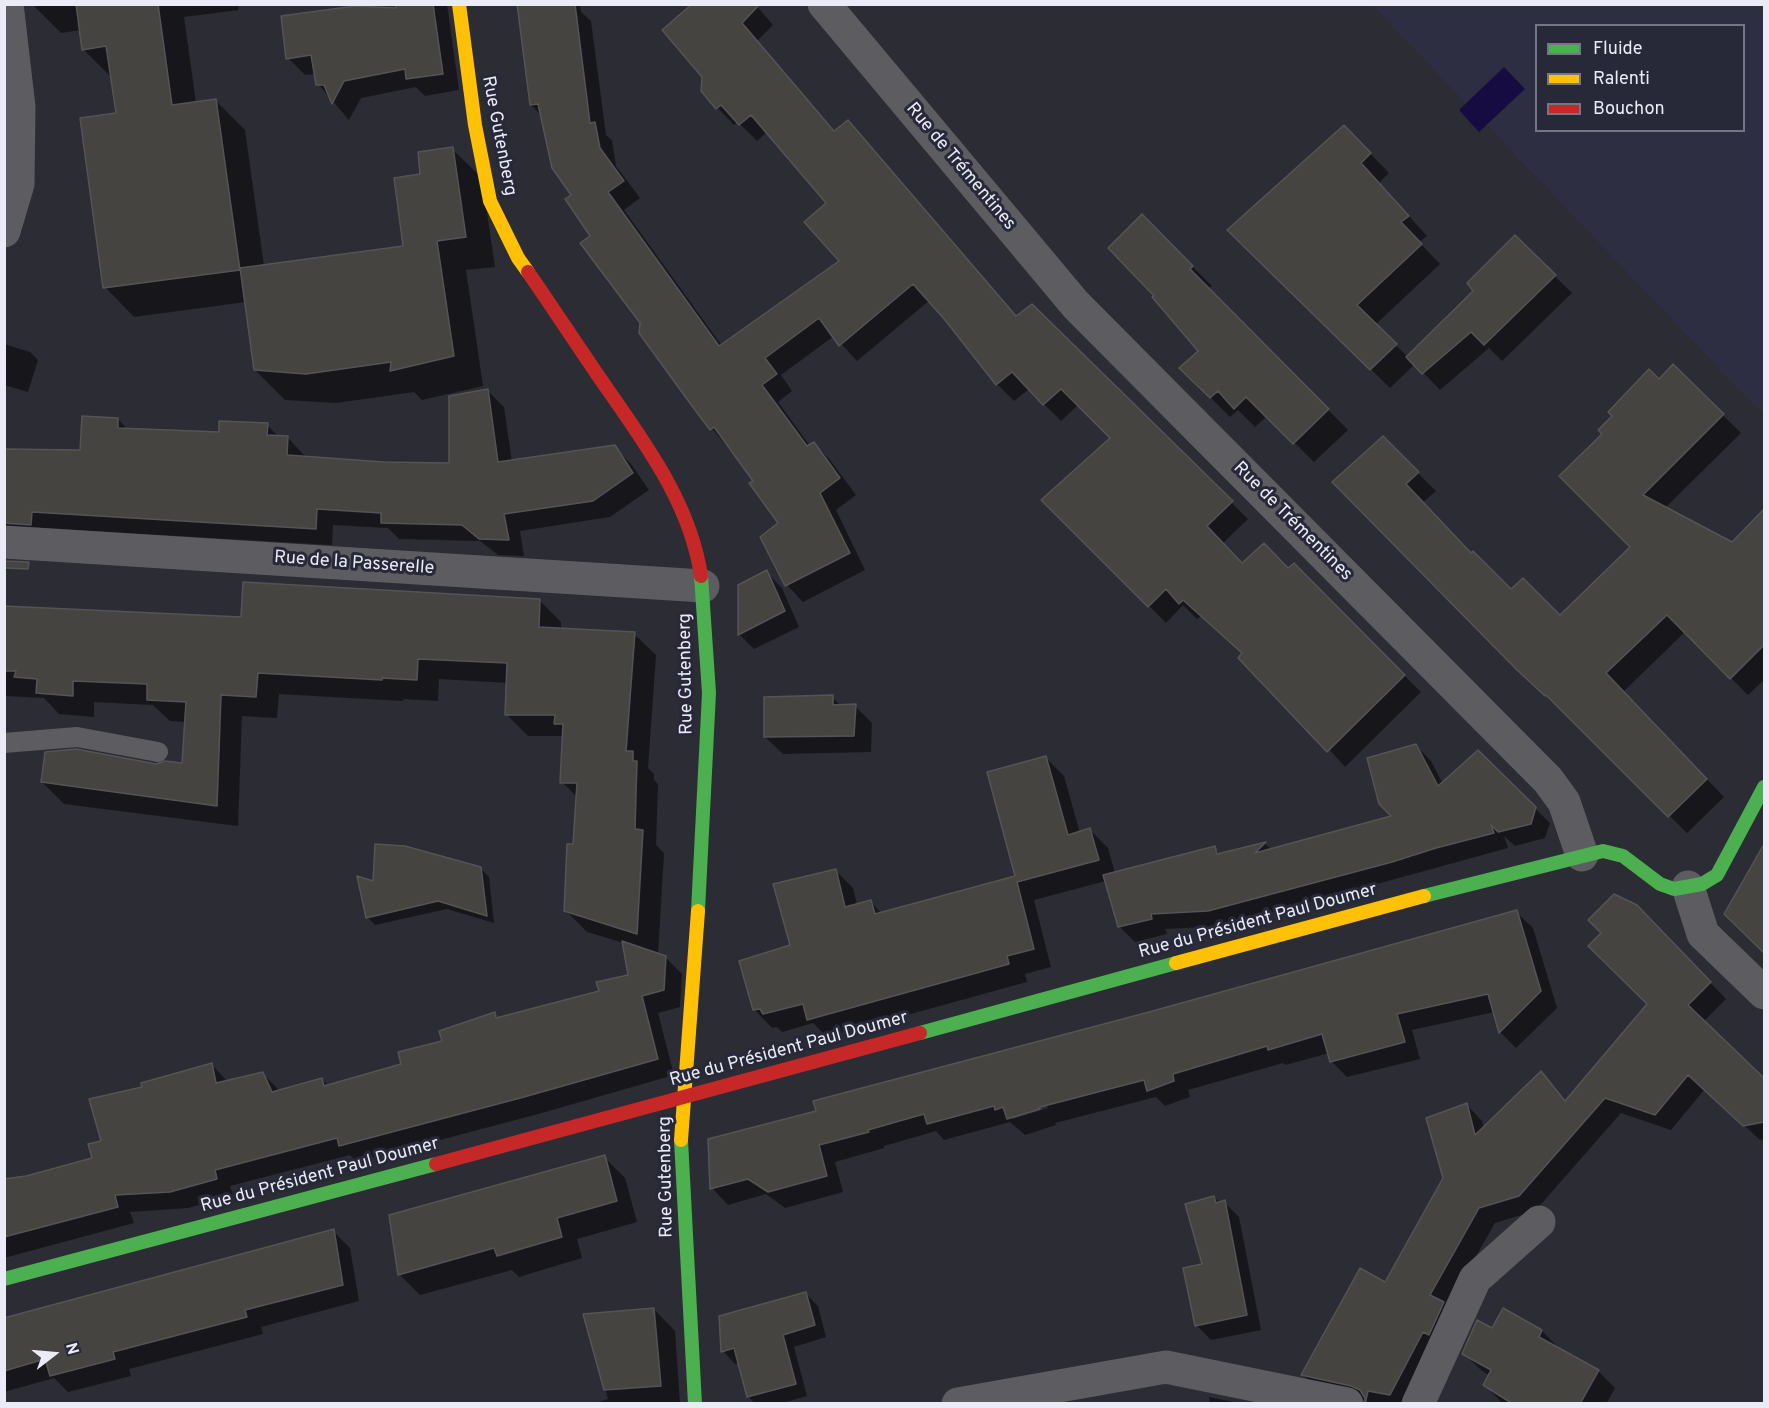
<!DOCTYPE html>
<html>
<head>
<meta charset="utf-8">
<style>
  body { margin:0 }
  #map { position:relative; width:1769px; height:1408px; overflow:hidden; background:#2b2c34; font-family:Overpass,sans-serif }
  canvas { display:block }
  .frame { position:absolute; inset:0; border:6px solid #eaebf6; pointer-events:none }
  .legend { position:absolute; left:1535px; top:24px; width:210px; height:108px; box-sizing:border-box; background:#272838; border:2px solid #757684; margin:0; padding:8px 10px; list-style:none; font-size:18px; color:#eaebf6 }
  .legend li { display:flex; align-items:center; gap:12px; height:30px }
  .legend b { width:30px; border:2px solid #757684 }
  .north { position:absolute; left:24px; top:1324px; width:60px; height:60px; -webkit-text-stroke:4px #272838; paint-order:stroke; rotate:74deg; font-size:16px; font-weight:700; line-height:24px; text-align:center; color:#eaebf6 }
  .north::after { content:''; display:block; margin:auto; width:21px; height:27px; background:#eaebf6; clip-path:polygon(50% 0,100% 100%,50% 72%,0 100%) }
</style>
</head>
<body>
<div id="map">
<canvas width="1769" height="1408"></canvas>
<div class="frame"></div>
<ul class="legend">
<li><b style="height:8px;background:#4caf50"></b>Fluide</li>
<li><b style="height:8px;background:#ffc107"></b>Ralenti</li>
<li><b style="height:8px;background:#c62828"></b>Bouchon</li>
</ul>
<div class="north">N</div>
</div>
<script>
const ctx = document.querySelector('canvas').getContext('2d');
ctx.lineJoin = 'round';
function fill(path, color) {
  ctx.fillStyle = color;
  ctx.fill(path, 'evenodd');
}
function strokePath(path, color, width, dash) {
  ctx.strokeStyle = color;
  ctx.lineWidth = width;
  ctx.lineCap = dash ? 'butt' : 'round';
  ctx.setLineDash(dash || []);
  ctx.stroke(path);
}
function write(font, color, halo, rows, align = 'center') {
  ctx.font = font + ' Overpass,sans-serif';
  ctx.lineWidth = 6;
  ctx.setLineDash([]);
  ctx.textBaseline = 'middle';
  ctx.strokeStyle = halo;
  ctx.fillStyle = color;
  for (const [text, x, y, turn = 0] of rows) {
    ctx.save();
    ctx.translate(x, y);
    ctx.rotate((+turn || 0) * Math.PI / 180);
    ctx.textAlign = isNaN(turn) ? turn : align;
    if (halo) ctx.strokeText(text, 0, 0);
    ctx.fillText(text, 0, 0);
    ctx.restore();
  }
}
fill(new Path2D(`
  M1372,5H1764V416ZM1536,26H1744V130H1536Z`), '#2d2e42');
fill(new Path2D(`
  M1504,67L1525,89L1479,132L1459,110Z`), '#160c42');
fill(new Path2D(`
  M32,4H238L239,10L184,17L196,103L215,100L245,130L264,266L405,247L422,176L452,149L482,178L495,267L466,270L483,386L422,400L414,392L336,403L285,400L255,370L246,302L134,317L105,287L117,115L112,78L83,49L81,30L61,33Z
  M397,4H447L459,90L425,96L416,87L361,98L349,120L318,84L316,74L305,75L288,58L397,10Z
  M517,4H580L581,12L591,21L606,135L612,140L616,166L640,198L624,210L722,346L841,262L828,203L767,132L757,141L738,122L734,125L718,108L703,91V77L664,30L755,4L773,25L757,41L836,132L864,139L1017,317L1032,306L1248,519L1223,543L1242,565L1288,570L1294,565L1421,692L1345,767L1244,654L1201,616L1197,619L1183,605L1166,623L1044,501L1112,438L1079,404L1061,421L1029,389L1014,401L997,384L930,300L857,361L834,336L781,375L792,391L778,402L810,446L814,443L830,460L856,495L836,510L865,570L803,602L787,585L762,537L780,523L755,481L693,405L641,322L592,236L573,196L542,116L531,105Z
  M1363,146L1389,173L1379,183L1427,236L1419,242L1440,264L1375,325L1408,357L1475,291L1515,237L1572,293L1502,361L1489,348L1440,390L1415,364L1390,388L1229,230Z
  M1142,216L1212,286L1208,289L1348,430L1314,462L1267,416L1255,427L1238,410L1230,417L1181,368L1200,351L1156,296Z
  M4,344L30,352L38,360L28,392L4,385Z
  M1673,366L1741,433L1665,508L1732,544L1764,511V680L1748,695L1685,632L1623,692L1724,797L1687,833L1493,642L1334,482L1383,438L1436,491L1422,503L1472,554L1511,591L1560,617L1632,547L1659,381Z
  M488,391L504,407L512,462L614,447L631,464L649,490L610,517L520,531L524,556L498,555L480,541L399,539L388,528L333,525L332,545L4,526V451H82L118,419L128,430L220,434L267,425L280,438H288L304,455V458L384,463L450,465Z
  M766,572L782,588L799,627L754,649L739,634Z
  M540,601L561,622V629L634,634L656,655L648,768L654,774V780L658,784L656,845L664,853L658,955L665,957L682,974L680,1007L658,1013L674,1075L542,1113L357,1162L350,1155L230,1186L233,1195L188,1208L130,1212L134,1223L4,1258V1177L8,1180L27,1178L94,1159L103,1142L144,1088L211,1064L228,1082L263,1074L280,1091L322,1079L329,1086L403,1065L494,1014L499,1019L600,992L630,976L624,943L587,932L565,910L575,846L578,798L562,782L564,736H528L506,714L508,683L439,679L438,701L403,699V701L279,694L277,718L242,716L238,826L64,804L42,782L156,765H184L186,722L170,721L153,705L94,702V717L59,714L44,698L4,696V607L243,618Z
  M832,697L841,706H855L872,723L871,752L783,754L765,737Z
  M1416,746L1431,761L1443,784L1478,752L1550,823L1545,838L1515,846L1504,836L1508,848L1224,926L1165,929L1167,934L1135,942L1120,927L1106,881L1034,900L1051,967L1025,974L1027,982L827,1037L813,1023L782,1032L777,1027L772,1028L754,1009L835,870L853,888L857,905L871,902L882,914L1017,877L1046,758L1064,776L1080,833L1090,830L1108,848L1115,873L1214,848L1221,855L1265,844L1272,850L1394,817Z
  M1754,863L1764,871V951L1726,914Z
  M480,868L489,877L494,923L447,909L375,925L367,917L374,883Z
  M1636,906L1726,999L1703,1022L1764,1080V1139L1760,1140L1705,1089L1671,1130L1621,1113L1535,1211L1495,1223L1447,1307L1409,1404H1377L1319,1391L1303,1375L1385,1284L1445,1178L1467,1105L1482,1121L1484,1129L1541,1074L1567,1102L1649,1004Z
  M1516,912L1533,928L1557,1008L1516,1048L1500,1032L1494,1012L1412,1030L1420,1059L1347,1077L1331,1061L1329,1053L1286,1065L1283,1063L1188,1090L1190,1097L1165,1106L1156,1097L1055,1123L1056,1125L1025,1135L1010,1122L944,1140L936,1131L884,1146V1148L835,1162L843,1192L785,1208L766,1194L728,1205L712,1188L818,1112L1150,1013ZM1047,1105L1048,1108L1013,1119L1011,1117Z
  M604,1157L625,1178L637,1222L577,1239L582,1258L519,1277L512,1270L420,1295L399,1274Z
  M1214,1197L1220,1203L1224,1202L1239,1217L1261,1330L1211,1340L1196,1325Z
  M333,1231L350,1248L359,1301L261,1327L263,1334L129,1369L131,1376L68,1392L54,1378L4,1392V1320Z
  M806,1294L818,1306L826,1337L794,1347L807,1396L779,1404H755L748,1396L739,1362L735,1364L723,1351L721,1318Z
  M654,1309L675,1331L680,1404H592L608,1399L585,1315Z
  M1493,1330L1542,1331L1559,1348L1598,1371L1615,1388L1606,1404H1503L1485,1385L1490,1376L1481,1370L1463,1353Z
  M1209,1397L1243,1404H1210Z`), '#0007');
const building = new Path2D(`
  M76,4H158L172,105L216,99L240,270L103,288L80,118L116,113L106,46L82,50Z
  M396,4H433L443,74L406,79L405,69L344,81L332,104L324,85H316L311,55L286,59L281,16L355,6L396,8Z
  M517,4H575L590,123L595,122L600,148L624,181L608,192L719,346L839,261L804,222L826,203L751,115L739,125L721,105L716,109L701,91L702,77L662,30L692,4H760L742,23L834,131L848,120L1016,316L1032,304L1233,501L1207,526L1242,563L1264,543L1288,568L1294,563L1405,675L1327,752L1238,658L1242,653L1183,600L1179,604L1166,589L1148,607L1041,500L1110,438L1061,389L1043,405L1012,372L996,385L945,320L913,284L839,346L819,318L765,358L777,374L762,385L807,446L814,442L840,478L820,493L850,553L785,586L760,537L778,523L749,483L753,481L714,427L710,430L692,406L639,333L640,323L580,243L590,236L565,199L571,195L552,168L538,104L530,105Z
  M1344,125L1371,153L1361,163L1409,216L1401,222L1422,244L1357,305L1397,344L1370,370L1227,230Z
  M453,147L466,237L437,241L454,356L390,371L391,362L306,374L254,370L240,268L403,246L394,178L420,174L418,152Z
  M1142,214L1193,266L1190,269L1329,409L1293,444L1246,397L1234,409L1218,391L1210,398L1179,368L1198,351L1152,297L1154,296L1108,248Z
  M1515,235L1556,275L1484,345L1471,332L1422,374L1406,357L1473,291L1467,283Z
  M1673,364L1724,414L1643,495L1732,542L1764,509V645L1730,679L1667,615L1606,673L1707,779L1668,817L1546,695L1545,696L1517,670L1332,482L1383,436L1419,472L1406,484L1471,553L1473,551L1511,589L1523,578L1560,615L1630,547L1559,476L1602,434L1598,430L1612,416L1608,412L1649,369L1659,379Z
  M488,389L498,462L615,445L633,473L593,501L504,514L509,540L479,539L462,525L381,523V513L317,509L316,529L32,512L31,525L4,523V449L80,450L82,416L118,418V428L219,432V421L268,423L267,435L288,436L287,455L384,462L449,463V396Z
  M4,561L29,562L28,569L4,568Z
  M767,570L785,611L738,635V585Z
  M243,582L540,599L539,627L635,632L626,751H633V761H637L635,829L643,830L637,934L564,911L567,844H573L577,783H560L563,724H554L555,715H505L507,663L418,659L417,680L382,678V680L258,673L256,697L221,695L217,806L41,782L45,752L76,749L156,764L165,761L182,763L186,702L147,700V684L73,681V696L36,693L37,679L14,677L16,671H4V606L241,617Z
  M833,695V705L856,704L854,736L764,737V697Z
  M1416,744L1438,786L1478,750L1536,807L1531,824L1498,832L1491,825L1494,833L1436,848L1392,862L1208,911L1151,914L1152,919L1118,927L1103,875L1215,846L1217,854L1266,842L1255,853L1391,816L1379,804L1367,758Z
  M1046,756L1068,835L1090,828L1099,860L1017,882L1034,949L1007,956L1009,964L807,1020L803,1004L763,1014L760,1009L753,1010L739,961L790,945L773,884L836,869L845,907L871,900L875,914L1015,876L987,772Z
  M375,844L405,846L481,867L487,916L438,901L366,918L357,876L373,881Z
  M1764,844V953L1724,914Z
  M1614,894L1637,905L1711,982L1688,1005L1764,1078V1122L1743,1126L1688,1075L1655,1115L1605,1098L1519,1196L1479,1208L1430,1295L1444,1302L1429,1335L1423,1332L1390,1395L1368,1391L1365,1404V1398L1360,1390L1351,1386L1301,1375L1360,1268L1385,1282L1443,1178L1426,1118L1467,1103L1475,1135L1541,1071L1565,1101L1647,1004L1588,946L1601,933L1588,920Z
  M1517,910L1541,991L1499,1033L1488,994L1397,1014L1405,1042L1330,1062L1322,1034L1268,1050L1267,1046L1173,1074L1174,1081L1147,1091L1144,1080L1040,1107V1109L1007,1119L1003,1107L995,1110L994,1106L927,1124L924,1114L868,1130L869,1132L819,1145L827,1176L768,1192L748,1179L710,1189L708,1139L816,1111L813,1101L1149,1012Z
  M622,941L666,956L664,990L642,996L658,1059L524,1097L339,1146L337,1138L215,1170L217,1179L170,1192L115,1195L118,1207L4,1237V1179L26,1176L92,1158L88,1144L101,1141L89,1099L142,1087L141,1083L212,1063L216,1083L263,1072L272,1092L322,1078L324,1086L401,1064L398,1052L442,1041L439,1031L495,1012L496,1018L599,991L596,982L628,975Z
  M605,1155L617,1201L557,1218L562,1237L497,1256L494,1248L398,1275L389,1215Z
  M1214,1196L1216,1203L1225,1200L1247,1315L1195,1326L1183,1268L1202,1264L1185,1204Z
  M334,1229L343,1285L245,1310L247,1317L113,1352L115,1359L50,1376L45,1359L4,1371V1318Z
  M806,1292L815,1325L783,1335L796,1384L747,1397L734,1348L721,1352L719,1316Z
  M654,1308L661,1386L604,1390L583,1314Z
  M1503,1308L1542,1330L1539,1337L1599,1370L1580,1404H1513L1483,1385L1491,1370L1462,1354L1477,1320L1492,1328Z`);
fill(building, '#454441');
strokePath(building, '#555455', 1.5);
strokePath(new Path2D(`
  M4,743L77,737L158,752`), '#5c5c61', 20);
strokePath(new Path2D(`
  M824,4L1076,305L1548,780L1564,802L1582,855
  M4,231L18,184L19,107L7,4
  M4,542L703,586
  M1688,887L1703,934L1764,993
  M958,1404L1166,1367L1347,1404
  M1418,1404L1475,1279L1539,1222`), '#5c5c61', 33);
strokePath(new Path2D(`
  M1424,896L1603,851L1623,856L1660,884L1674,889L1702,884L1717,875L1764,787
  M698,911L709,693L701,576
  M920,1033L1176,963
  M681,1140L695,1404
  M4,1279L436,1164`), '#4caf50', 14);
strokePath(new Path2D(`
  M459,4L475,125L490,201L518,258L528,272
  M1176,963L1424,896
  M681,1140L698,911`), '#ffc107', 14);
strokePath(new Path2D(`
  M528,272C555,311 581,351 608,390C647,446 691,506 701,576
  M436,1164L920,1033`), '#c62828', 14);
write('18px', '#eaebf6', '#272838', [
  ["Rue Gutenberg",498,136,79],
  ["Rue de Trémentines",960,167,50],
  ["Rue de Trémentines",1292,522,45],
  ["Rue de la Passerelle",354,564,4],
  ["Rue Gutenberg",687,674,-91],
  ["Rue du Président Paul Doumer",1258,922,-15],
  ["Rue du Président Paul Doumer",789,1050,-15],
  ["Rue du Président Paul Doumer",320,1176,-15],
  ["Rue Gutenberg",667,1177,-91]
]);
</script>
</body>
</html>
